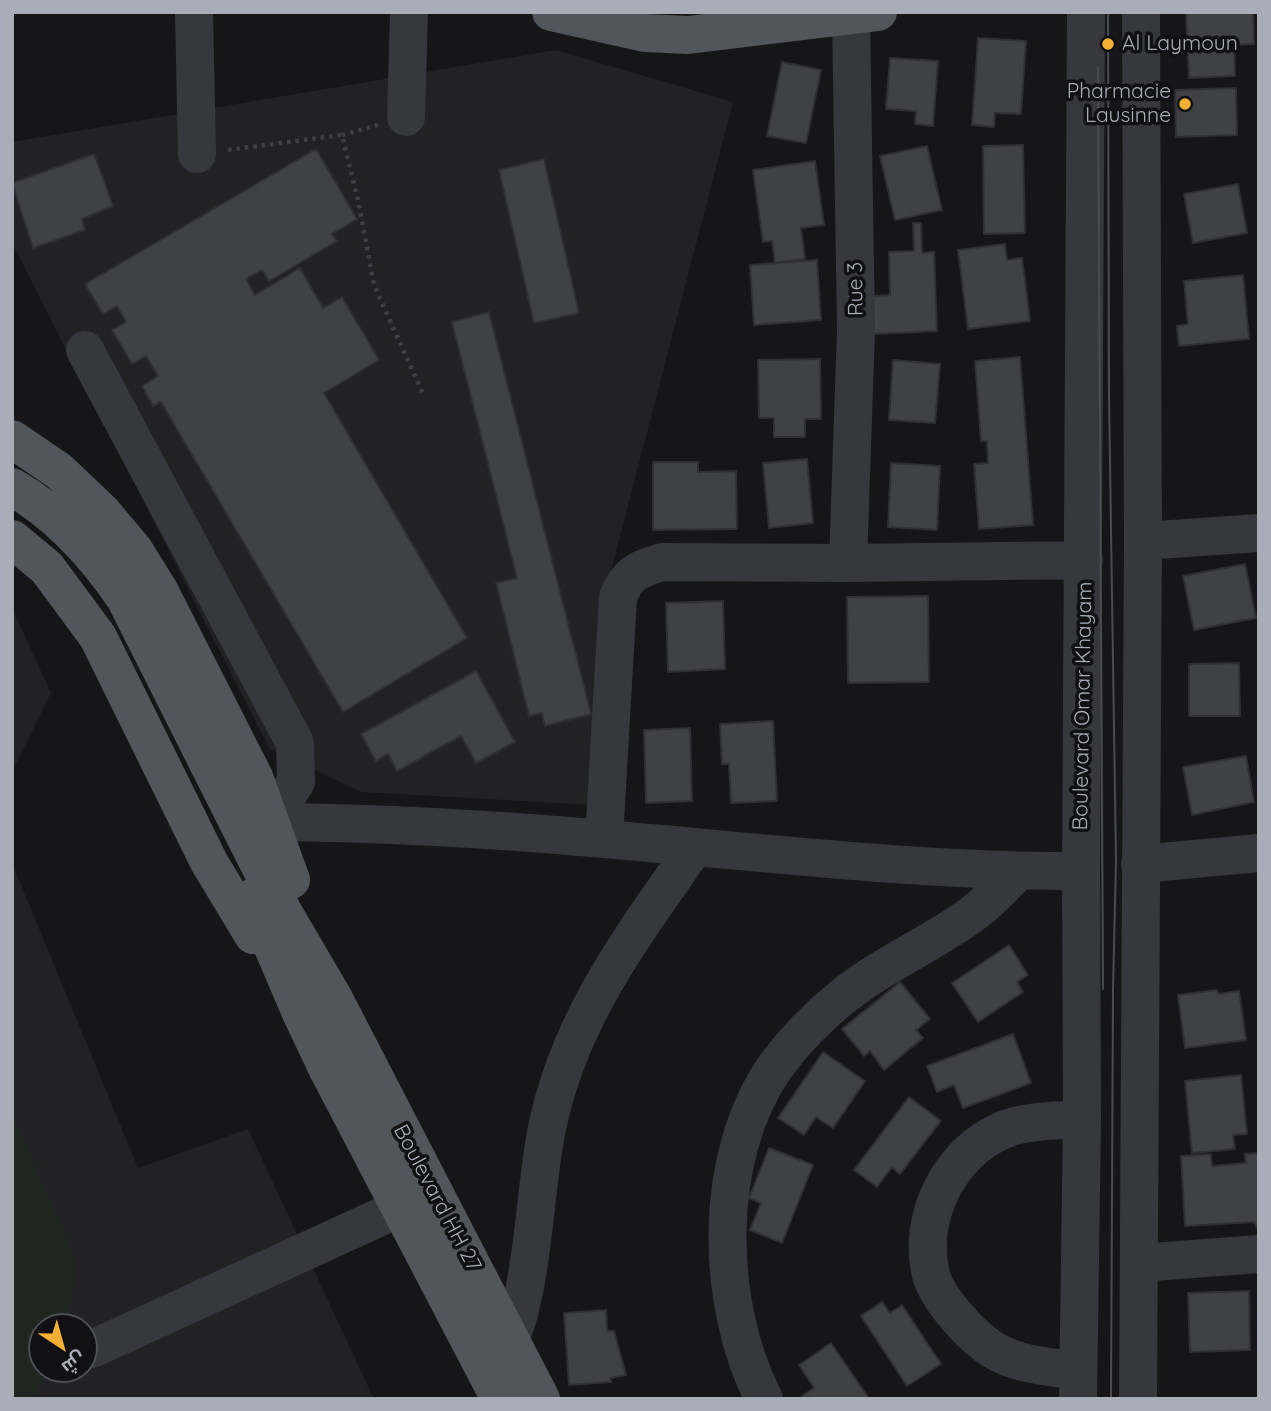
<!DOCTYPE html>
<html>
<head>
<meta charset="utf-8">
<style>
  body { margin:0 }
  #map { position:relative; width:1271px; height:1411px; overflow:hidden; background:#161618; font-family:Quicksand,Cairo,sans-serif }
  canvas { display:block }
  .frame { position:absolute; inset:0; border:14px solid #a8adb8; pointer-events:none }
  .north { position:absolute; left:28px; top:1313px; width:70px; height:70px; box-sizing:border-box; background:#111113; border:2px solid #4d4f55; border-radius:50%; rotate:144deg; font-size:19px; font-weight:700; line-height:28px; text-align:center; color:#a8adb8 }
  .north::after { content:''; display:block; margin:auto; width:24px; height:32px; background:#f2b134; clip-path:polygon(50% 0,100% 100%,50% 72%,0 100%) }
</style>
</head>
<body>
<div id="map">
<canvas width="1271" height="1411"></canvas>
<div class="frame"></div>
<div class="north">ش</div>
</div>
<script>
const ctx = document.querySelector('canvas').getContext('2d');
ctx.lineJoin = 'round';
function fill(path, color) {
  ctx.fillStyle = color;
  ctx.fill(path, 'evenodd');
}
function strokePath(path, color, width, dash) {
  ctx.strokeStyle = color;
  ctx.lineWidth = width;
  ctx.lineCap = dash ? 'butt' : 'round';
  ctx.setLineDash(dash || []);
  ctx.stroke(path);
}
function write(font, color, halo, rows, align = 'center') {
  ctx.font = font + ' Quicksand,sans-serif';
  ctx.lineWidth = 7;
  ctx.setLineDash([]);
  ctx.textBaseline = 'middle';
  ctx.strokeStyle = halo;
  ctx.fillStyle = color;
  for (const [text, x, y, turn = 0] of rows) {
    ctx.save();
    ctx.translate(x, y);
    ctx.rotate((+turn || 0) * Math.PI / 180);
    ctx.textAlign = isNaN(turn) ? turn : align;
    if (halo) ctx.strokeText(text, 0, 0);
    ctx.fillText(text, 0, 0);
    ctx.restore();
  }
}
fill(new Path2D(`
  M556,50L733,102L612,567L593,805L361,792L269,748L12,243V142Z
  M12,608L51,693L12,772Z
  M12,863L138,1168L248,1129L374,1399H12ZM42,1327H84V1369H42Z`), '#222225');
fill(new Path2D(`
  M12,1114L73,1254V1294L64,1327H42V1369H51L28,1399H12Z`), '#1e261f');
const building = new Path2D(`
  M1186,12H1253L1254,44L1234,45L1235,76L1189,78Z
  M978,38L1026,41L1021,114L995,113L994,127L972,125Z
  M890,58L938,61L933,126L915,124L916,111L886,109Z
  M782,62L821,70L806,143L767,136Z
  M1236,88L1237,135L1176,137L1175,90Z
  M1023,145L1025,233L984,234L983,146Z
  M927,146L942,210L895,220L880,156Z
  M316,149L357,219L332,234L337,241L269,281L262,270L246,279L255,295L300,268L323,308L342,297L379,360L324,393L467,638L343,712L161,402L153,406L142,386L158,376L146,356L132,364L112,330L126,322L117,306L103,314L85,284Z
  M94,154L113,206L82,219L85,230L33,248L12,183Z
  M544,159L579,313L534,323L499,170Z
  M815,161L824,225L801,228L805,259L775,263L772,241L763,242L753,170Z
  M1238,184L1247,233L1193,243L1184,194Z
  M913,223H921L922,253L934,252L937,331L874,334L873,296L890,295L889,252L914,251Z
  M1005,244L1007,260L1022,258L1030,321L968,329L958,250Z
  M817,260L821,320L754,325L750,265Z
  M1243,275L1249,339L1179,346L1177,326L1188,324L1184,281Z
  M489,312L591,714L545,726L542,713L529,716L496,583L517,578L452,322Z
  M1020,357L1033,525L979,529L974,464L988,463L987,441H981L975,361Z
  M820,359L821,419H805V437H774V418H759L758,360Z
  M893,360L940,364L935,423L889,420Z
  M807,459L813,523L769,528L763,463Z
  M653,462H698V472L736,471L737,529L653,530Z
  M891,463L940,466L937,530L888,527Z
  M1245,564L1256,618L1194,630L1183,576Z
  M928,596L929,682L848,683L847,597Z
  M723,601L725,669L668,672L666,603Z
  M1239,663L1240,716H1189V664Z
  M476,671L515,742L476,763L461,736L397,771L388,754L376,761L361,734Z
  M773,721L777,801L731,803L729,764H722L720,724Z
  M690,728L692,801L646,803L644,730Z
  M1246,756L1254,802L1192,815L1183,767Z
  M1009,945L1028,975L1017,982L1023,992L978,1022L952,983Z
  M900,982L930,1019L916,1030L923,1038L884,1070L870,1051L864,1056L842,1029Z
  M1217,990L1218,994L1239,991L1246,1040L1185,1048L1178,995Z
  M1013,1034L1031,1083L963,1108L954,1085L937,1092L927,1066Z
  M823,1052L865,1081L833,1128L816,1117L804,1135L778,1118Z
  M1241,1075L1247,1134L1233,1135L1235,1149L1192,1153L1185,1081Z
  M909,1097L941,1121L900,1174L892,1167L877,1187L854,1170Z
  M769,1148L813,1165L782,1243L750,1230L761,1203L749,1198Z
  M1259,1153V1227H1256L1255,1222L1185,1226L1181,1156L1211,1154L1212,1166L1246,1163L1245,1154Z
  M1249,1291L1250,1350L1190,1352L1188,1293Z
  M882,1302L890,1313L902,1305L941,1364L907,1386L861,1316Z
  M606,1310L607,1331H614L626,1375L610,1378L611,1382L569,1385L564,1313Z
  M831,1343L868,1397L866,1399H804L802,1396L814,1388L799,1365Z`);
fill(building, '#404145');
strokePath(building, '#303034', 2);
strokePath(new Path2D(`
  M342,135L378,125
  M228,150L342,135L358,200L374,285L423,394`), '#3d3f44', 4.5, [3.5, 5]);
strokePath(new Path2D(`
  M194,12L197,154
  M406,117L409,12
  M85,350L295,743L296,782L270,822
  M1143,541L1259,533
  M848,563L856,330L851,15
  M270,822C382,823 493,829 604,839C762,852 923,872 1081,871
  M604,839L618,597C628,572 638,570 662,562L848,563L1084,560
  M1140,864L1259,853
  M1139,1263L1259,1254
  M92,1349L400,1208
  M487,1351C494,1347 505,1342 510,1336C517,1326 520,1308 523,1296C535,1242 536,1187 546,1133C568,1020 630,940 694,848
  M1078,1371C1051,1367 1019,1365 995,1351C973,1338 938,1300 931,1275C917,1218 949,1153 1003,1130C1027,1120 1057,1121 1082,1119
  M764,1399C715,1303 712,1158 775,1067C794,1041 816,1018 841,998C881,965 930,945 971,915C989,902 1003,887 1018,871
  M1078,1399L1082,1119L1081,871L1086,12
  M1138,1399L1143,541L1141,12`), '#37383d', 38);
strokePath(new Path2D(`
  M551,12L645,33L688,35L878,12
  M12,439L59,471L102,512L134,550L160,592L254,777L291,880
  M12,487C59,514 95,554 125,598L282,910L333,997L541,1399
  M12,539L47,568L98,637L209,862L253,935
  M252,898L301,1013L327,1068L500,1399`), '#53555c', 38);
strokePath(new Path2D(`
  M1108,12L1109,396L1116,860L1113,990L1111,1399
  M1098,68L1103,989`), '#4a4c52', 2);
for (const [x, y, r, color] of [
  [1108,44,7,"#f2b134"],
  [1185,104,7,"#f2b134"]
]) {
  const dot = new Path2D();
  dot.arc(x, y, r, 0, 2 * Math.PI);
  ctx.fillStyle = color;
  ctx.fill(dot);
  strokePath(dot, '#111113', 2.5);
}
write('21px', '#a8adb8', '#111113', [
  ["Al Laymoun",1122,44],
  ["Pharmacie",1171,92,"right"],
  ["Lausinne",1171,116,"right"]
], 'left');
write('21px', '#a8adb8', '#111113', [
  ["Rue 3",856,289,-91],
  ["Boulevard Omar Khayam",1083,706,-89],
  ["Boulevard HH 27",437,1198,62]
]);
</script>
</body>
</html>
